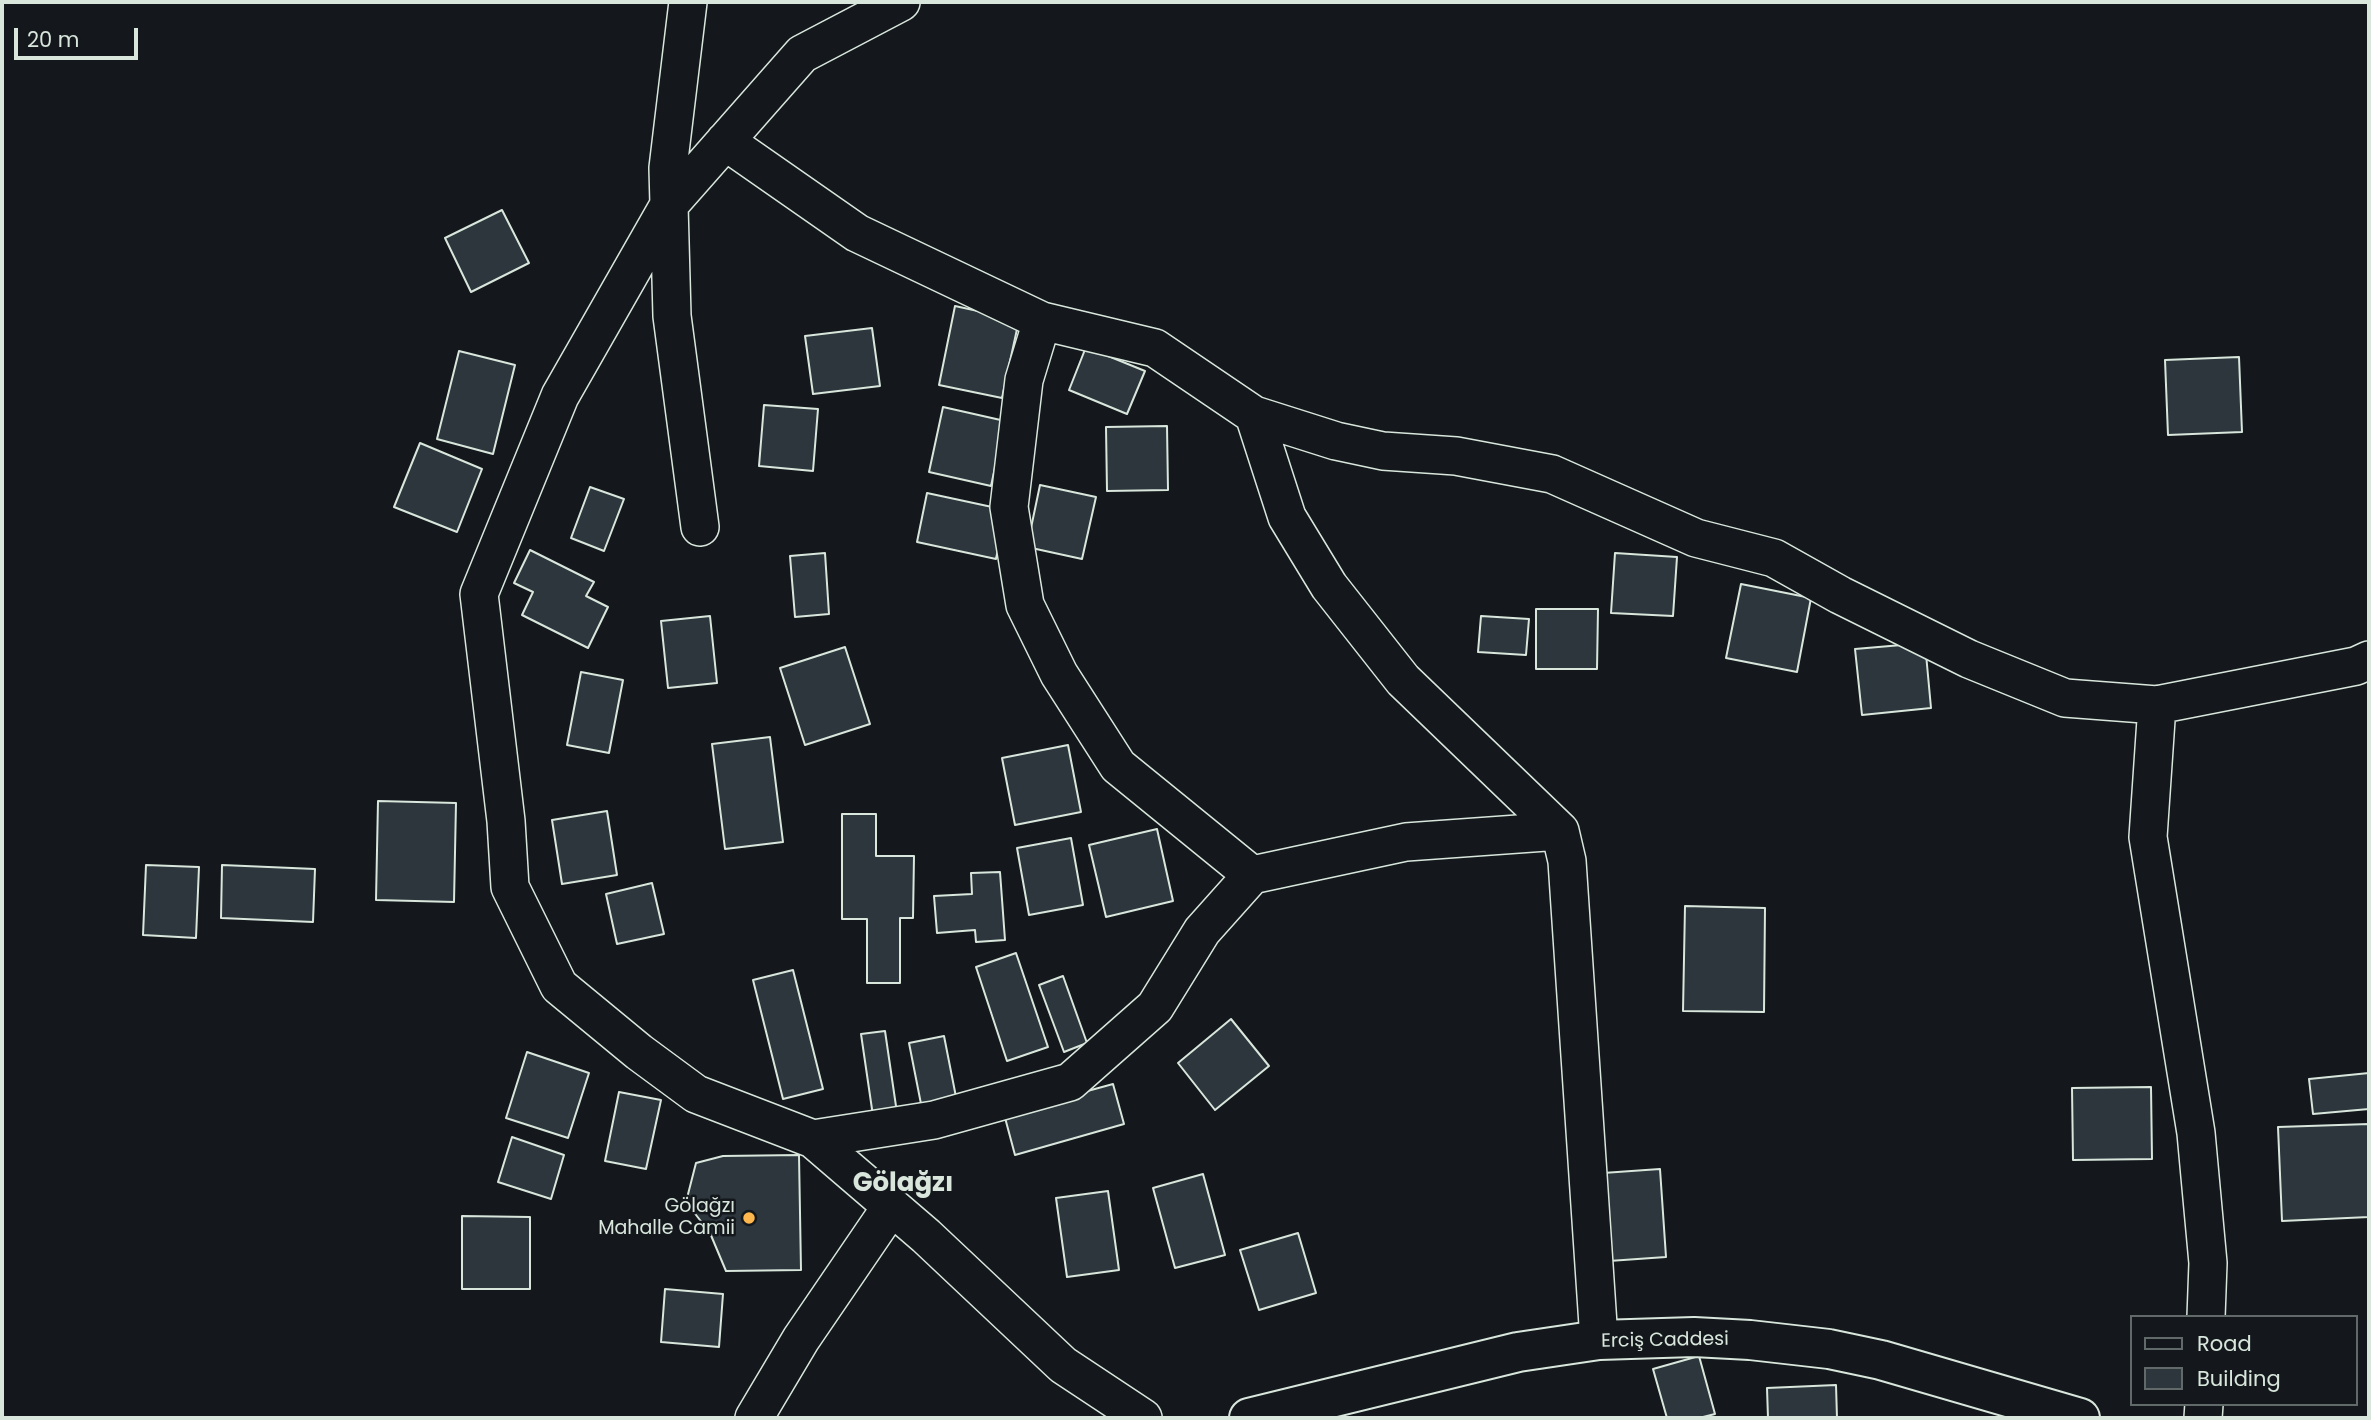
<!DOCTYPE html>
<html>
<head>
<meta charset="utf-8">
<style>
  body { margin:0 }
  #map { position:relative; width:2371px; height:1420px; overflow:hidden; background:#14181c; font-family:Poppins,sans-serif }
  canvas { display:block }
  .frame { position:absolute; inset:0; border:4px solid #d8e6dc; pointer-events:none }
  .legend { position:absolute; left:2130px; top:1315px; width:228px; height:91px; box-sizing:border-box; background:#14181c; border:2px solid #626a69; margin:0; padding:9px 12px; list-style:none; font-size:21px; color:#d8e6dc }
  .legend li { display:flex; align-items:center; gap:14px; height:35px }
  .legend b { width:35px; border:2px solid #626a69 }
  .scale { position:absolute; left:14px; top:28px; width:124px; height:32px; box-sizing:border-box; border:4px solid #d8e6dc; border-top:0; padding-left:9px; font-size:21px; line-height:24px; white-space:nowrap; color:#d8e6dc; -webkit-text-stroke:5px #14181c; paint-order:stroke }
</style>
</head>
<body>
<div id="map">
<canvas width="2371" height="1420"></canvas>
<div class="frame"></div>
<ul class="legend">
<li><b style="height:9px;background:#14181c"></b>Road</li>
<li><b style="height:19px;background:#2c363c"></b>Building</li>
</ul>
<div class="scale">20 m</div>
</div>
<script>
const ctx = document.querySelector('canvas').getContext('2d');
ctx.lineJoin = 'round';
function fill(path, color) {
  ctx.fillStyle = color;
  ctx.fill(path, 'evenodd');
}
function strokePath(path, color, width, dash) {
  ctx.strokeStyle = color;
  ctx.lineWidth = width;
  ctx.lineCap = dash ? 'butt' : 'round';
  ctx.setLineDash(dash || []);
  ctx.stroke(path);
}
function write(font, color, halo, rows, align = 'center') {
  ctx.font = font + ' Poppins,sans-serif';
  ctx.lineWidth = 5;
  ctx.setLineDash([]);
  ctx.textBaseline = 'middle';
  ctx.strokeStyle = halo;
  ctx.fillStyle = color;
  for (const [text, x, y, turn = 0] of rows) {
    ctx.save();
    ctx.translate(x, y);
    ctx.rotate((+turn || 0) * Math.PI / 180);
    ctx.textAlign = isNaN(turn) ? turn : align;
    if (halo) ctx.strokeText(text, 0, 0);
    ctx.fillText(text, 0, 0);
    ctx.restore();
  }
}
const building = new Path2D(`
  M502,210L529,263L471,292L445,238Z
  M955,306L1019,320L1002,398L939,385Z
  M872,328L880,386L813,394L805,336Z
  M1086,347L1145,371L1127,414L1069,390Z
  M459,351L515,365L493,454L437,439Z
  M2239,357L2242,432L2168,435L2165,360Z
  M764,405L818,409L813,471L759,466Z
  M943,407L1005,421L991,486L929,472Z
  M1167,426L1168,490L1107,491L1106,427Z
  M420,443L482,469L457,532L394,507Z
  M1040,485L1096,497L1082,559L1027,547Z
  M590,487L624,499L604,551L571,538Z
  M927,493L1006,510L996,559L917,542Z
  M530,550L594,582L586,596L608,607L588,648L522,615L533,592L514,583Z
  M825,553L829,614L795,617L790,556Z
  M1615,553L1677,557L1673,616L1611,613Z
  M1741,584L1811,598L1797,672L1726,658Z
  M1536,609H1598L1597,669H1536Z
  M710,616L717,683L668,688L661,621Z
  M1481,616L1529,619L1526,655L1478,652Z
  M1925,643L1931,708L1862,715L1855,649Z
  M845,647L870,724L805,745L780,668Z
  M581,672L623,680L609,753L567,745Z
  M770,737L783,842L725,849L712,744Z
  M1068,745L1081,812L1015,825L1002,758Z
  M378,801L456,803L454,902L376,900Z
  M607,811L617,875L562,884L552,820Z
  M842,814H876V856H914L913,918H900V983H867V919H842Z
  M1157,829L1173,901L1106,917L1089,845Z
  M1071,838L1083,905L1029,915L1017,848Z
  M146,865L199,867L196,938L143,935Z
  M222,865L315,869L313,922L221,918Z
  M1000,872L1005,940L976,942L975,930L937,933L934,896L972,894L971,873Z
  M652,883L664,934L617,944L606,894Z
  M1685,906L1765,908L1764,1012L1683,1011Z
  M1016,953L1048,1047L1007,1061L976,967Z
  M793,970L823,1089L783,1099L753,980Z
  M1063,976L1087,1043L1064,1052L1039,985Z
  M1231,1019L1269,1066L1215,1110L1178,1063Z
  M885,1031L897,1113L873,1116L861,1034Z
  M944,1036L957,1102L922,1109L909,1043Z
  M527,1052L589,1073L568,1138L506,1118Z
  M2369,1073V1109L2313,1114L2309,1079Z
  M1113,1084L1124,1124L1015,1155L1004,1114Z
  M2151,1087L2152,1159L2073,1160L2072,1088Z
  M619,1092L661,1100L646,1169L605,1161Z
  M2369,1124V1217L2282,1221L2278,1127Z
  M512,1137L564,1155L551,1199L498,1182Z
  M799,1155L801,1270L726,1271L710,1233L686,1202L696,1163L723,1156Z
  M1660,1169L1666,1257L1609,1261L1603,1173Z
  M1203,1174L1225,1255L1175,1268L1153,1188Z
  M1108,1191L1119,1270L1067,1277L1056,1198Z
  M462,1216L530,1217V1289H462Z
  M1298,1233L1316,1293L1259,1310L1240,1250Z
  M665,1289L723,1294L719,1347L661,1342Z
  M1699,1356L1715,1414L1699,1418H1667L1653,1369Z
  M1836,1385L1837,1418H1768L1767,1388Z`);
fill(building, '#2c363c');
strokePath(building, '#d8e6dc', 2);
const street = new Path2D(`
  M688,2L668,168L672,316L700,527
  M901,2L802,54L669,205L560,396L479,594L506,821L510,887L559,986L639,1052L696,1094L813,1139L926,1236L1063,1365L1143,1418
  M725,141L857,233L1042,321L1155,348L1254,415L1287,517L1329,586L1403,680L1560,831L1567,861L1599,1340
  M1042,321L1024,380L1009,507L1025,605L1059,674L1118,766L1252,875
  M1254,415L1336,441L1383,451L1456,456L1552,474L1696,538L1774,558L1840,595L1969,659L2065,698L2157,705L2356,666L2369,660
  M2157,705L2148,837L2196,1133L2208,1263L2206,1317
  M813,1139L934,1120L1070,1082L1155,1007L1202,931L1252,875L1406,842L1560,831
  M754,1418L801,1339L891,1207
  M2203,1418L2204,1404`);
const secondary = new Path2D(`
  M1249,1418L1518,1352L1599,1340L1694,1337L1750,1340L1829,1349L1881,1360L2080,1418`);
strokePath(street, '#d8e6dc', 40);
strokePath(secondary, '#d8e6dc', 42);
strokePath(street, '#14181c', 37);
strokePath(secondary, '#14181c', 38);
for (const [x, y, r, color] of [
  [749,1218,7,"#ffb74d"]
]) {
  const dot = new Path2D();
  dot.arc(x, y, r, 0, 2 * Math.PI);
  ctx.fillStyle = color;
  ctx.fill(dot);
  strokePath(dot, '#14181c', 2.5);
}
write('19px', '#d8e6dc', '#14181c', [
  ["Gölağzı",735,1207],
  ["Mahalle Camii",735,1229]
], 'right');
write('19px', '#d8e6dc', '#14181c', [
  ["Erciş Caddesi",1665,1341,-1]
]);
write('bold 26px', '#d8e6dc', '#14181c', [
  ["Gölağzı",903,1184]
]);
</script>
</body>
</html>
